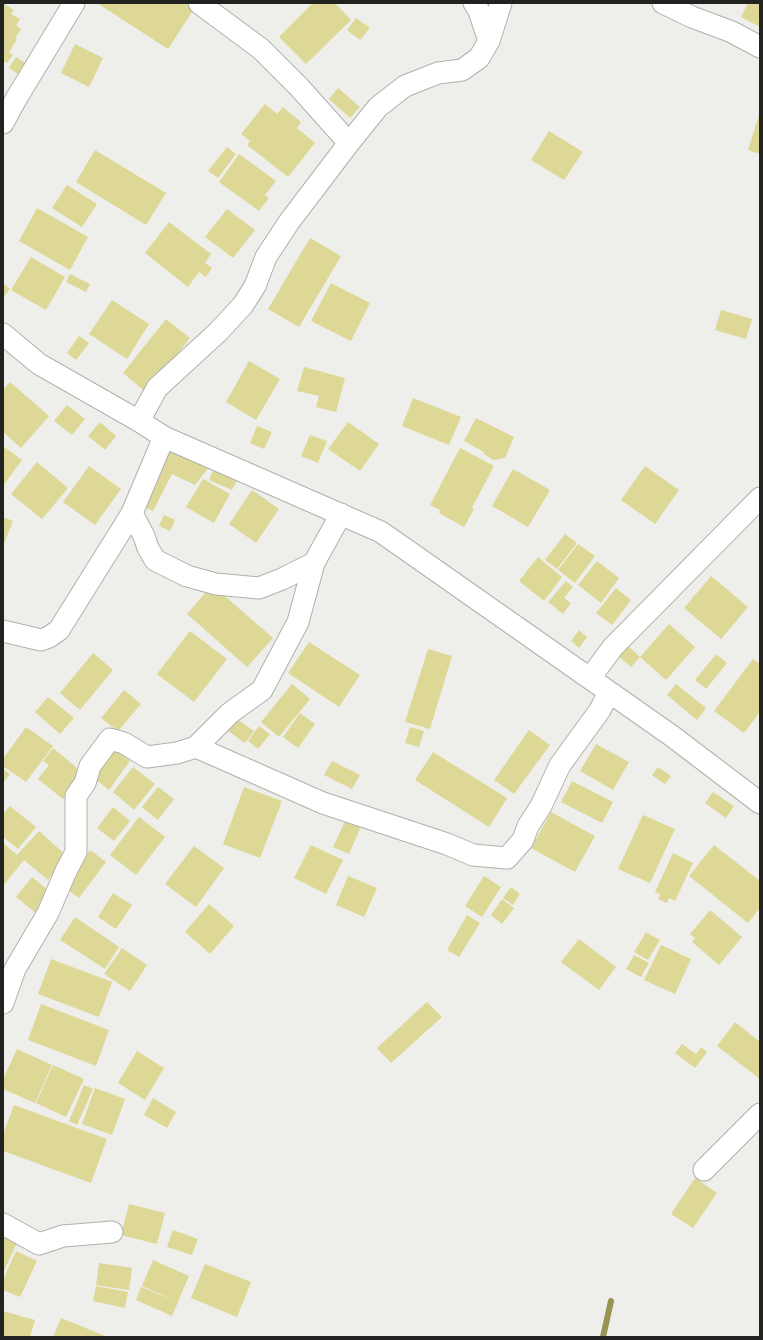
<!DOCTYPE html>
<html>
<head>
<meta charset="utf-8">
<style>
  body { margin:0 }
  #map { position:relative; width:763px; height:1340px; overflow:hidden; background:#eeeeeb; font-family:Raleway,sans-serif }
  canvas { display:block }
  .frame { position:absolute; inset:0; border:4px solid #222221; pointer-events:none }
</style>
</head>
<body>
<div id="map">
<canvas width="763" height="1340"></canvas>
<div class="frame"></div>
</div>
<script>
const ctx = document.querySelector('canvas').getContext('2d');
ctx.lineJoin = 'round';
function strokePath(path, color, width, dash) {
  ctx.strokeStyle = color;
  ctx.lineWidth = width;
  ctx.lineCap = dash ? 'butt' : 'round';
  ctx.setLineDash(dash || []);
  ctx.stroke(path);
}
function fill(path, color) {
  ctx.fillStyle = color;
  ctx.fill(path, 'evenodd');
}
strokePath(new Path2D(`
  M603,1337L611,1301`), '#9a9454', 6);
fill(new Path2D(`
  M3,3L14,10L11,14L20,19L16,25L21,29L15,38L17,39L9,52L13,55L7,63L3,61Z
  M97,3H185L194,9L168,49Z
  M313,3H335L351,20L306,64L279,37Z
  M748,3H760V27L741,17Z
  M356,18L370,28L360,40L347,30Z
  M75,44L103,58L89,87L61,73Z
  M16,57L30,66L22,77L9,68Z
  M338,88L360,107L350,118L329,99Z
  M265,104L277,114L283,107L301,122L297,128L315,143L288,177L247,145L250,141L241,134Z
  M760,112V154L748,150Z
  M549,131L583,152L564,180L531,160Z
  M227,147L236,154L218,178L208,171Z
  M95,150L166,193L146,225L76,182Z
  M239,154L276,181L265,195L269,198L259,211L219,182Z
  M67,185L97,204L82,227L52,208Z
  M37,208L88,237L70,270L19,241Z
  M227,209L255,230L233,258L205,237Z
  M169,222L211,254L205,263L212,268L206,277L199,272L188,287L145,253Z
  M310,238L341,256L299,327L268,309Z
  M31,257L65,277L46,310L11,290Z
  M70,274L90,284L86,292L66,282Z
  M3,283L10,289L3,298Z
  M331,283L370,303L351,341L311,321Z
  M112,300L149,324L127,359L89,334Z
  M721,310L752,319L746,339L715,330Z
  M166,319L190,338L147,393L123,373Z
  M79,336L89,343L76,360L67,353Z
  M249,361L280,379L256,420L226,402Z
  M304,367L345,378L336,412L316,407L319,396L297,391Z
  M10,382L49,416L21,448L3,432V390Z
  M413,398L461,417L449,445L402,426Z
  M67,405L85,419L72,435L54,421Z
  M476,418L514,437L505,458L493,460L484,454V452L464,441Z
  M100,422L116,436L105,450L88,436Z
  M348,422L379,444L360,471L328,449Z
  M257,426L272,432L264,449L250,443Z
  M310,435L327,441L318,463L301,456Z
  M3,446L22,460L3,486Z
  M172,446L209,467L195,485L172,474L153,511L141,506Z
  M460,448L494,466L472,508L474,509L464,527L439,513L440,510L430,505Z
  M37,462L68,488L42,519L11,494Z
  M89,466L121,489L95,525L63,502Z
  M215,466L239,476L232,490L209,480Z
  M645,466L679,490L655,524L621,500Z
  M513,469L550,490L528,527L492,506Z
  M203,479L230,494L214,523L186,507Z
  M252,490L279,509L256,543L229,524Z
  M164,515L175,520L170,531L159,526Z
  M3,517L13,521L3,546Z
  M565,534L577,543L557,569L545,560Z
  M578,544L595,556L575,583L558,570Z
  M538,557L562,577L544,601L519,581Z
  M597,561L619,578L601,603L578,585Z
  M711,576L748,607L721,639L684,608Z
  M566,581L573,587L564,598L571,603L563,614L548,602Z
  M212,585L273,638L247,667L187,614Z
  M616,588L631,600L612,625L596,613Z
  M669,624L695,647L666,680L640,657Z
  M579,630L587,637L579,648L571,641Z
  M190,631L227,659L194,702L157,674Z
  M309,642L360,675L339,707L288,673Z
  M627,645L640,657L631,667L618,656Z
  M428,649L452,656L430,729L405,722Z
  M93,653L113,670L80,710L60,693Z
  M716,654L727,663L706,689L695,680Z
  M753,659L760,664V712L744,733L714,711Z
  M292,684L310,699L279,737L261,722Z
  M676,684L706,708L697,720L667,695Z
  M124,690L141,704L118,731L101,718Z
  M48,697L74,718L60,734L35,712Z
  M300,713L315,724L298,748L283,737Z
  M233,716L254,731L245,743L224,728Z
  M259,726L270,734L258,749L248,741Z
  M26,727L53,746L26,782L3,766V759Z
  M410,727L424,731L419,747L405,743Z
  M529,730L550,745L514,794L494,780Z
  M596,744L629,762L613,790L580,771Z
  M111,747L130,761L109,790L90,775Z
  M53,748L84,774L63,799L38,779L49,765L43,761Z
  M433,752L507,798L489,827L415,780Z
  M332,761L360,775L352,789L324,775Z
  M133,767L155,784L134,810L113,792Z
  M658,767L671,776L665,784L652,775Z
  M3,769L10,774L3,783Z
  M572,781L613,802L602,823L561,802Z
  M158,787L174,799L158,820L142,807Z
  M244,787L282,801L260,858L223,844Z
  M713,792L734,806L726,818L705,803Z
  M10,806L36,827L18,849L3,837V814Z
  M113,807L130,821L114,841L97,828Z
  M551,812L595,836L575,872L531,848Z
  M643,815L675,829L650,883L618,869Z
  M139,817L165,837L136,875L110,855Z
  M347,817L362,824L349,854L333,847Z
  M39,831L68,857L48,880L24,860L3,886V843L17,855Z
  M311,845L343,860L326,894L294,878Z
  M714,845L760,881V908L748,923L689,876Z
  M194,846L224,868L196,907L165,884Z
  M90,850L106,862L79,898L63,886Z
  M673,853L693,863L675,901L669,898L667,903L658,899L660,894L655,892Z
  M348,876L377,888L364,917L336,905Z
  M484,876L501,887L482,917L465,906Z
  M32,877L54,895L38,915L16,897Z
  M511,887L520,894L513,905L503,898Z
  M113,893L132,905L116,929L98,917Z
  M502,899L514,908L502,924L491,915Z
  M209,904L234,926L210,954L185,932Z
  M710,910L742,937L719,965L692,942L695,938L690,934Z
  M467,915L480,923L459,957L447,950Z
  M75,917L119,947L105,969L60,940Z
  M646,932L660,940L648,960L634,952Z
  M579,939L616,967L599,990L561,962Z
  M661,945L691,959L675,994L644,980Z
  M122,948L147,965L130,991L104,974Z
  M634,955L649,963L641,977L626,969Z
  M51,959L112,982L99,1017L38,994Z
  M427,1002L442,1017L391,1063L377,1048Z
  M41,1004L109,1030L96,1066L28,1040Z
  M735,1022L760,1042V1079L717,1046Z
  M682,1044L696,1054L701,1047L707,1052L695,1068L675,1053Z
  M17,1049L52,1065L35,1103L3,1089V1079Z
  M137,1051L164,1068L145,1100L118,1083Z
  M53,1065L84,1079L66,1117L36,1103Z
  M84,1085L93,1089L77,1125L69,1121Z
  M95,1088L125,1099L112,1135L82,1124Z
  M153,1098L176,1112L167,1128L144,1115Z
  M14,1105L107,1139L91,1183L3,1151V1134Z
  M695,1178L717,1193L693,1228L671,1214Z
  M129,1204L165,1213L157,1244L121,1235Z
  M3,1229L20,1236L3,1273Z
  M173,1230L198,1239L192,1255L167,1247Z
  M16,1251L37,1261L20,1297L3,1290V1280Z
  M153,1260L189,1276L178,1302L142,1286Z
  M99,1263L132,1268L129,1290L96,1285Z
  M205,1264L251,1282L237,1317L191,1298Z
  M96,1286L128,1292L125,1308L93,1301Z
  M141,1287L178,1302L172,1316L136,1300Z
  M3,1311L35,1320L30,1337H3Z
  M61,1318L108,1337H53Z`), '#ded896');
const minor = new Path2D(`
  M199,3L261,49L299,87L349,143
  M474,3L479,11L489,41
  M663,3L692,17L732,32L760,47
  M3,123L16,99L74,3
  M3,334L39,364L139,421L164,437L381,532L672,736L760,803
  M139,421L157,388L218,332L243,305L255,286L266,257L289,222L349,143L378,107L405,86L438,73L462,70L479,58L489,41L501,3
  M132,513L144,536L148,548L155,560L187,576L216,584L259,588L282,579L314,563
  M3,631L41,640L49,637L59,630L132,513L164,437
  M590,678L613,647L760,498
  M196,747L323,803L447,844L473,855L507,858L523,840L528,826L541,806L560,765L600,710L609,692
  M3,1003L15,969L48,913L66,871L76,852V796L85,783L90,766L110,739L124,743L147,757L177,753L196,747L230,713L262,690L298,622L314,563L341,514
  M704,1170L760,1114
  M3,1224L39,1244L63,1236L112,1232`);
strokePath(minor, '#b0b0ad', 23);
strokePath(minor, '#fff', 21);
</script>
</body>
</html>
